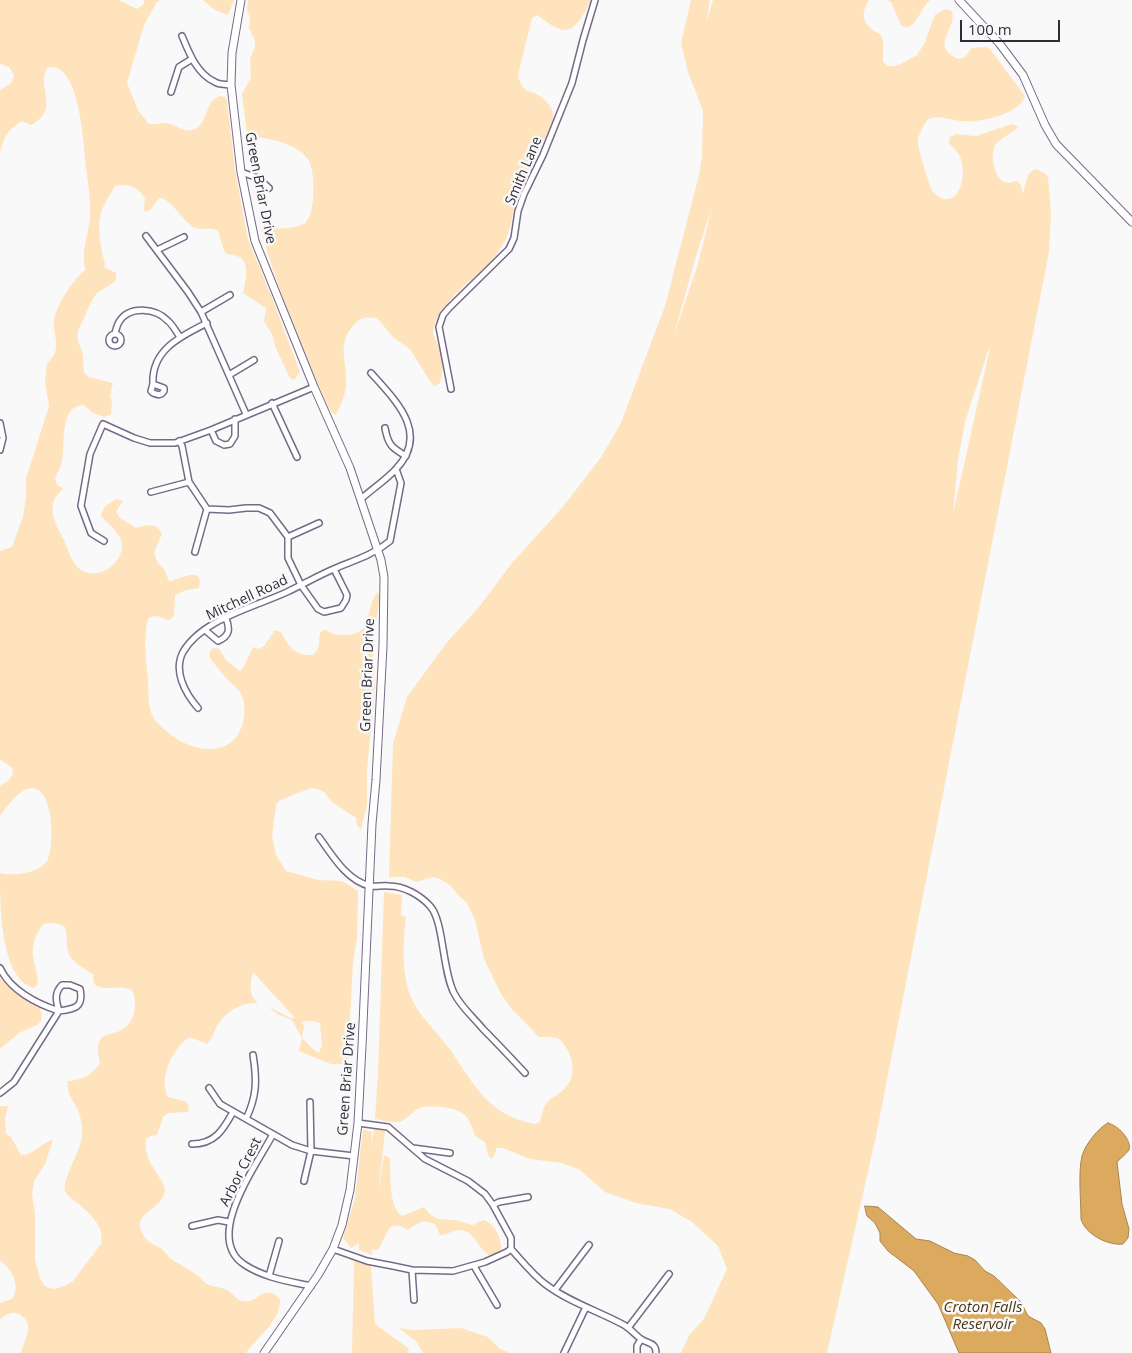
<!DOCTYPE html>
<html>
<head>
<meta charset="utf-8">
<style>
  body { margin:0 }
  #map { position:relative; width:1132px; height:1353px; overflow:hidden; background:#f9f9f9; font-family:"Open Sans",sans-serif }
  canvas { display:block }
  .scale { position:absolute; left:960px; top:20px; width:100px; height:22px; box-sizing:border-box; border:2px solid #312c39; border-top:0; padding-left:6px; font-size:15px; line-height:18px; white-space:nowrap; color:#312c39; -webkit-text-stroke:4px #f9f9f9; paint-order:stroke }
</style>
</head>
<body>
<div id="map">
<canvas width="1132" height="1353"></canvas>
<div class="scale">100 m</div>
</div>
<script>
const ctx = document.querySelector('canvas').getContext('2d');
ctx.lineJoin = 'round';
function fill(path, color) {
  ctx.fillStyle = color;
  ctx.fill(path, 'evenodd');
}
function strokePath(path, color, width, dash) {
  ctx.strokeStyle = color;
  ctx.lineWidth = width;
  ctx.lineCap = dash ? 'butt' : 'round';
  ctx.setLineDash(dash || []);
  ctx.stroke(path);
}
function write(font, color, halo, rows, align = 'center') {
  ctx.font = font + ' "Open Sans",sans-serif';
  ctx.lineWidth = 5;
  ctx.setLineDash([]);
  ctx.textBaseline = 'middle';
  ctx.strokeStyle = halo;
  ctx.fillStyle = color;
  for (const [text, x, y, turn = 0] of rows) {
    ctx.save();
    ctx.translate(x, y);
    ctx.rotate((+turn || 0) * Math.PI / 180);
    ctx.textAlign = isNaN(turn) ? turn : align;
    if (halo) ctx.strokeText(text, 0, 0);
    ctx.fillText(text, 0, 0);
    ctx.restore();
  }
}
fill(new Path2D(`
  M0,0H119L137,9L144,4V0H161L157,2L144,25L127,83L138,110L149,124C155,125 159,123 164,123C177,123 185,137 198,127C209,118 205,101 220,96L225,97L227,101L235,170L248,239L272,298L300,372L294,380L290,378L288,374L276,348L272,334L264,322L266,308L243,293C245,283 250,266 241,258C237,255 230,255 225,253L218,231C211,226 203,231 195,228C182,222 172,198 159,198L150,210L145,212L144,208L145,199C139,187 127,183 115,186C112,192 108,197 105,203C95,222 100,244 105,264L104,267L116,273V280C110,287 99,289 94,297C87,308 84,320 78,331C76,345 82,345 83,356C84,362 83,367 84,373L89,377L113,383L110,396L112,401L111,414L105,417L93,413L84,405C58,406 66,444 62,461C61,467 57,473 55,479L57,485L63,488C61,492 56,495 54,500C49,513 58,529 64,540C69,551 71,563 81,570C100,582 127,561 121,540C118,531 107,523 101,516C103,506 108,504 117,499L123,501L116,512L120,518L136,528C147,525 156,522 162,534L154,552L157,562L164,569L169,581C178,581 205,563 199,588L186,590L175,595L174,615L170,620C161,619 156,612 148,619C143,639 146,659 148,679C149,692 147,705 153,717C155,721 160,725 163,728C185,751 233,763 243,722C245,713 245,704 242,696C239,688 232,684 227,679C221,672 215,665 210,658L209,652L213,648L219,649L227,661L240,671L244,666L253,647L259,649L264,646L275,630L281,632C289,647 294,656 313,655C321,648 318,642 320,633L325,629C331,634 336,635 344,635C375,635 363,609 378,592L380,598L372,644L375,686L367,770V804L361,830L357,825L356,818L332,802L324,792L317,789L311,788L280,800L276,805L272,836L276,855L286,871L318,880L342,881L358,891L357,938L353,964L350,1016L351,1044L348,1064H331L299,1051L302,1038L292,1020L277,1014L269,1007L291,1018H295L253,972C250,984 248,995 258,1003C241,1002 225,1012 217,1026C213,1033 213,1038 207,1044L190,1037C173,1046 158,1079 168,1097L185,1101L189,1106L188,1112L168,1113L163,1117L157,1135L151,1136L146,1139C142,1163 166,1179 165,1191C162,1208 138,1212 140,1227C141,1232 144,1237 147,1240C152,1245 159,1246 163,1250C166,1253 168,1256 171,1259C179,1264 189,1269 197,1275C201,1278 204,1283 209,1285C215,1287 221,1287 227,1290C232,1293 237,1300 242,1301C256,1305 264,1282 280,1299C281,1321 258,1336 246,1353H21C23,1345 27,1338 28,1330C30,1321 20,1311 11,1313C7,1314 3,1317 0,1319V1303L12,1299C21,1285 12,1270 0,1260V1106H8L5,1119L6,1134L11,1137L21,1155C35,1155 41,1142 53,1140L45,1164L34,1181L32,1194L35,1215V1260L40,1279L44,1285L48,1288L55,1289L67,1285L73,1281L101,1244C106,1226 87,1211 75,1201C72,1199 68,1196 66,1193C59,1183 82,1150 82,1135C83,1129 81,1119 79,1113C75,1102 65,1093 68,1081C82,1080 93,1075 100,1063C99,1056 96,1047 100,1040C104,1033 110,1035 117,1032C134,1026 139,1006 132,990C119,984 107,992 95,985L93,979L94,975C86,969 70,962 68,951C66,943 68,935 65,927C56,923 51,921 42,925C26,953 35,954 38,983L34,988C0,980 0,903 0,873C14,876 38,874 47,861C55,848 54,788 32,788C18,789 7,807 0,816V786L9,780L13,774L12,768L0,759V551L12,547L23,517L26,497V479L49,406L45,382L47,363C64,350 52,335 54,319C57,305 74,277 86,270C80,254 89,233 90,217C91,200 88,184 86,167C84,147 80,59 47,68C36,89 61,109 31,125L22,121C7,131 4,136 0,154V90L11,83L14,75L9,67L0,64ZM307,1021H314L320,1023L322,1045L319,1053L313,1049L302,1038L304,1026L301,1022Z
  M203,0H234L228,15L215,10Z
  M248,0H591C588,7 585,12 581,18C566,40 555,27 537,15L532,18L518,75C519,80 521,86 525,89C528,92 533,92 536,94C545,98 555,109 553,119C543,145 528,170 518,196C513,207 513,218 509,230C506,242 498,253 490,262C469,284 438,302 433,333C442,356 446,358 440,383L435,386L431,383L410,349L394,338L377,318C366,317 360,317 353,326C336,344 348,364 346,386C345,396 340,406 336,415L332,413L327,404C301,346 277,288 260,227C271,229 295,230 305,223C316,215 315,172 309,161C307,158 304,154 301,152C288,142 267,138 250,136L248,142L242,94L251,78L250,59L255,46V41L249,28L250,19L247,9Z
  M691,0H710L706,24L713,0H869C858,18 865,26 881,35L883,42V61L887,66H895L901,64L917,55L924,44L935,15L946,9L952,11C957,31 929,44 958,59L964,58L972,48L985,47L990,49L1025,96C1020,114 980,123 964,121C953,121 939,114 929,119C924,122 919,134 918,140C917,146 929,185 933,192C956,215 968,178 961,159C959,153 954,148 949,143L950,137L956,134L976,136L1012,124L1018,127C1012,134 1001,137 996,144C988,155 995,191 1016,181L1021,185L1023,194C1026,185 1025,173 1036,169L1046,174L1048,178L1051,212L1049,252L876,1136L827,1353H681L689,1335L704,1319L727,1269L718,1246L692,1222L675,1212L669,1209L636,1203L605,1192L580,1170L562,1163L530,1159L503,1148H497L492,1159L488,1155L485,1142L475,1136C472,1127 470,1119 462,1113C454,1107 429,1105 420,1108C411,1112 408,1120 398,1122C390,1123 382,1120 375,1119L378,1072L384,892L402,895L401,915L406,917C403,939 402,966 408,989C415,1013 434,1028 449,1048C465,1070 477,1096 502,1112C512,1118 523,1121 534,1124L540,1122C542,1116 543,1107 547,1103C552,1097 560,1094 565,1088C575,1078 574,1063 568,1051C559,1035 557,1037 539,1037L512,1009L501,994L484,959L475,920L467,903L458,895L450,885L440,879L433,877L416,882L405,877H389L393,744L407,697L448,641L479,607L512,563L562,508L602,456L621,423L665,306L699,175L702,157L703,111L688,72L681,43ZM712,207L698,264L673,338L697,253ZM989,348H990L953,514L958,460L965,422Z
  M887,0H930C921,8 918,23 907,28L901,25L891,2Z
  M0,978L25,999L36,1004L40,1009L42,1015L41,1021L37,1025L19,1033L0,1049Z
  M363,1129L372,1132L371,1148L374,1129L385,1131L378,1195L384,1155L390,1158C391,1175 388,1206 402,1216L424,1207C434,1220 437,1219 453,1220C459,1220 466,1224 473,1225L483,1220C496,1224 500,1237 502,1249L491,1256C478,1251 475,1230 460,1230C453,1230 447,1235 440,1235L435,1224L423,1221L407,1230C401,1225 397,1225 390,1227L378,1250L372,1249V1255L359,1250V1243L351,1248L343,1238L355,1198Z
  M354,1261L371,1265L375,1324L408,1348L409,1353H352Z
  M399,1328L414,1330L461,1328L488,1337L500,1349L510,1353H423L417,1342Z`), '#ffe3bc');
const water = new Path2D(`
  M1108,1123C1117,1125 1132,1139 1129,1150C1126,1154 1121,1158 1117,1162L1122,1204L1129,1229L1128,1238L1123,1244C1108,1246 1085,1234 1081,1219C1081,1201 1078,1172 1082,1156C1085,1145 1098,1128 1108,1123Z
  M865,1206L878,1207L916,1239L930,1241L954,1253L968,1256L975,1260L985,1271L994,1276L1021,1302L1028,1316L1041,1323L1045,1329L1051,1353H959L938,1304L914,1271L888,1251L880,1241V1233L875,1223L867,1216Z`);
fill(water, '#dcaa5e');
strokePath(water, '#a98453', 1);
const minor = new Path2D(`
  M182,36C189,53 197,74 215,82C219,85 226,84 231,85
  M171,92L179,67L192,59
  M241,172L258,178L269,188
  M146,236L188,292L201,312L246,414
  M157,250L184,237
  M201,312L230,295
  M115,333C116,330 117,325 119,322C129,305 156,308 168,321C173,325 176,332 180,337
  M109 340a6 6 0 1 1 12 0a6 6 0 1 1-12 0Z
  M229,375L254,360
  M153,384C151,350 181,336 207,323
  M153,384L164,388V391C161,396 158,395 153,393L151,391Z
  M451,389L439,327L443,315L449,308L509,249L514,238L518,211L524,194L543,155L572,83L583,40L595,0
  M272,403L297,457
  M0,423L3,438L0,450
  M385,428C388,445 392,448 406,456
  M211,430L216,441L224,445L230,444L235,436V419
  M179,441L182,446L189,482L207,509L195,552
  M151,492L189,482
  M361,499C372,489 386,480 396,469C430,433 396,401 371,373
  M207,509L229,510L246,508H259L270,513L288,537V558L301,585L318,609L324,612L341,608L346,600L347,595L334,569
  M288,537L319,523
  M104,541L91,533L81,506L90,454L103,424L134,438L150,443H175L211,430L314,387
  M205,630L218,641C230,636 230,629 226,618
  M198,708C185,693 173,671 183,652C202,619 255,607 287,592C304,584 319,575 336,568C355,560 373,555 390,541L401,483L396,469
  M319,837C332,855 347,881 370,886C376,887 383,885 389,886C404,886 420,895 430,906C444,921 442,970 454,993C461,1007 473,1017 483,1029C497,1043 511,1058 525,1073
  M0,968C10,990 37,1004 59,1011L14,1082L0,1093
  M62,985H70L80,989C84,1008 74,1009 59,1011C56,1001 54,993 62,985Z
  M209,1088L220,1104L292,1145L311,1151L354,1156
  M246,1119C257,1096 257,1080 253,1055
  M273,1134C257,1165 202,1238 245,1265C265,1278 288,1281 311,1286
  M192,1144C215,1144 223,1130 233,1112
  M413,1148L450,1153
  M304,1181L311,1151L310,1102
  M493,1205L499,1202L528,1197
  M192,1226L218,1220L229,1222
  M333,1249L367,1261L393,1266L412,1270L453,1271L485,1262L507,1252L511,1249V1238L493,1205L485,1194L468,1181L425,1159L388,1127L358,1123
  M511,1249C522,1261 532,1274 545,1284C569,1302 598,1311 624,1325C631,1329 635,1335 641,1339C648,1344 656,1342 656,1353
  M474,1266L497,1305
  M412,1270L414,1300
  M269,1276L279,1241
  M555,1290L589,1245
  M628,1328L669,1274
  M564,1353L586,1307
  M637,1353V1346L641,1339`);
const tertiary = new Path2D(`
  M241,0L232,53L231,85L241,172L255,241L314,387L350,468L381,560L384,577L383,646L376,780L372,824L362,1046L358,1123L350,1190L342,1225L333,1249L318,1275L264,1353
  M959,0L999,43L1023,75L1045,125L1056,144L1132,222`);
strokePath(minor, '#766a89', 8);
strokePath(tertiary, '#766a89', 9);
strokePath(minor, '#fff', 5);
strokePath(tertiary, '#fff', 7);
write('14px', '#312c39', '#f9f9f9', [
  ["Smith Lane",524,171,-67],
  ["Green Briar Drive",260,188,79],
  ["Mitchell Road",247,598,-25],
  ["Green Briar Drive",368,675,-88],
  ["Green Briar Drive",347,1079,-86],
  ["Arbor Crest",241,1172,-63]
]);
write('italic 15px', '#4c3716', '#f9f9f9', [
  ["Croton Falls",983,1308],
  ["Reservoir",983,1325]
]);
</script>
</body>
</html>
